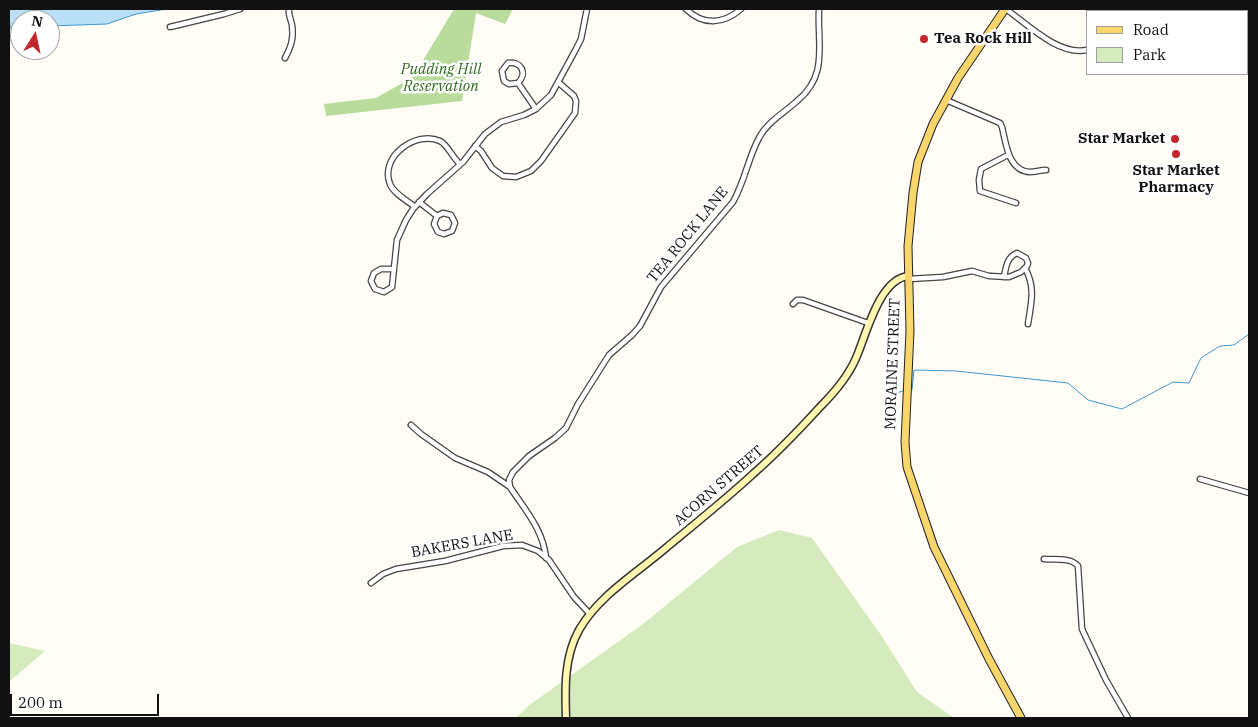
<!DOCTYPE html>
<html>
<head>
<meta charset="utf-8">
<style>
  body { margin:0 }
  #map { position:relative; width:1258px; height:727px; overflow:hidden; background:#fffdf5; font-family:"IBM Plex Serif",serif }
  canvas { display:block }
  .frame { position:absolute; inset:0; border:10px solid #111; pointer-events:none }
  .legend { position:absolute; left:1086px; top:10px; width:162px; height:65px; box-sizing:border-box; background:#fff; border:1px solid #a0a0a0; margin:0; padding:6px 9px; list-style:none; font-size:15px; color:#111 }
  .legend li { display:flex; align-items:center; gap:10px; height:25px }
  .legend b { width:25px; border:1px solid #a0a0a0 }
  .north { position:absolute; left:10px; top:10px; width:50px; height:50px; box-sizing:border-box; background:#fff; border:1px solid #a0a0a0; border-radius:50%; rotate:10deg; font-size:14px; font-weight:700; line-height:20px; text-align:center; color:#111 }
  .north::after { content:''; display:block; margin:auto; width:18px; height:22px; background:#c4262e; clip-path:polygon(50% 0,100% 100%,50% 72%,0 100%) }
  .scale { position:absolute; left:10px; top:694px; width:149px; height:22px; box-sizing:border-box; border:2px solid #111; border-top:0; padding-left:6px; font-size:15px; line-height:18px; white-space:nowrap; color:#111; -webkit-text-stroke:4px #fff; paint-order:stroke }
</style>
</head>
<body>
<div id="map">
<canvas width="1258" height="727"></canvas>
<div class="frame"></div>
<ul class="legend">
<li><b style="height:6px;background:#f9d66b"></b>Road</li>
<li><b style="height:14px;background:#d5ebbd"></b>Park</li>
</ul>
<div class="north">N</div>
<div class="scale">200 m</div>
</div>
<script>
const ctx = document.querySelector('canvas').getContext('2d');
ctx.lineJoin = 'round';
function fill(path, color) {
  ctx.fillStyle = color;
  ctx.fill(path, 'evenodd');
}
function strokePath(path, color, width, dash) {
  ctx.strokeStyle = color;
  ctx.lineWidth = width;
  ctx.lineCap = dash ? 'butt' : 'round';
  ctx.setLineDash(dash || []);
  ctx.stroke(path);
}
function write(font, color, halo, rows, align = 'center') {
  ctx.font = font + ' "IBM Plex Serif",serif';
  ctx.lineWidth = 5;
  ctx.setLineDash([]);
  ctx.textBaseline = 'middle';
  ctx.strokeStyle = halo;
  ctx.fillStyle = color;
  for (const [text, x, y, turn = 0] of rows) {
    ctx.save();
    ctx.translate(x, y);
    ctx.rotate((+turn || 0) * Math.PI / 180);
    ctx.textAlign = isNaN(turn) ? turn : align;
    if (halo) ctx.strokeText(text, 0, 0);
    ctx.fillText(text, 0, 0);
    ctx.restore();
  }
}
fill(new Path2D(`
  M779,530L812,538L881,635L917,692L954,718H516L528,706L643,624L737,547Z
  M9,643L45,651L9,682Z`), '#d5ebbd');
fill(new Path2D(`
  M454,9H513L505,24L476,13L462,101L326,116L324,104L376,98L413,77Z`), '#b9dc9c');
const water = new Path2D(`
  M11,9H167L136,14L107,24L50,26V20H20V28H10L9,10Z`);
fill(water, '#b9e0f7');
strokePath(water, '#3f96cf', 1);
strokePath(new Path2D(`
  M912,390L914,370L956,371L1068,383L1088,400L1122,409L1173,382L1189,383L1201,358L1220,346L1234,345L1249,334
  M887,396L903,391`), '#3f96cf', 1);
const street = new Path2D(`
  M686,9C703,26 724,24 741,9
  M1006,9C1028,25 1059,56 1087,50
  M1183,11V9
  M1245,11L1246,9
  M170,27L224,14L240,9
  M1247,32H1249
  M285,58C291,47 294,38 292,25C291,19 288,15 289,9
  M518,83L509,84L504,81L502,71L508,63C521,61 528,73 518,83L536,109
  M946,100L1000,123L1002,127C1006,143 1008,171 1030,172C1035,172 1041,170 1046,170
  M475,146L481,151L492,168L503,176L516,177L531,171L541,161L575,113L576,101L574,96L558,82
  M1008,155L981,169L979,180L980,191L1016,203
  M419,202L437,216L434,224L438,232L444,234L452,231L455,223L451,215L443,213L437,216
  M415,207C408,201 393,193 390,184C379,156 417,130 440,141C448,145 452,157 460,164
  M1025,268C1036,288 1031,303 1028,324
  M394,269H381L374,273L371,281L375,289L384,292L392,287L397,240L406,220L413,209L427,194L463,162L485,134L501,122L524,115L536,109L551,95L576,49L581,39L587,9
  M909,279L943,277L972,271L989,276L1009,277L1021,272L1027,266L1028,263L1026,258L1017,253C1007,257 1006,267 1004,277
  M793,304L797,300H803L868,323
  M411,425L421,434L455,458L488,472L510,487
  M1200,479L1249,493
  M546,558C543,529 525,510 510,487L509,480L513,472L529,456L555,438L566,428L578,404L609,355L632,335L640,326L661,287L733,202C745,181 748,158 759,138C767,122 784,113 797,101C829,75 817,44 819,9
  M1044,559C1054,560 1071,557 1078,566L1082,629L1106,680L1128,718
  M371,583L383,574L396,569L445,561L503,546L522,545L538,551L549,560L574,597L590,614`);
const secondary = new Path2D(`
  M566,718C565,688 564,657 579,630C599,595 637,573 667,547C696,523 726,499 753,474C777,453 799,430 820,407C834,393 848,377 856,358C866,336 879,278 909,276`);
const primary = new Path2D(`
  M1005,9L958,78L933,124L918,162L913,193L908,246L910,331L905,442L907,467L934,547L989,659L1021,718`);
strokePath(street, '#444', 7);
strokePath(secondary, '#333', 9);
strokePath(primary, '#222', 9);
strokePath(street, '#fff', 4.5);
strokePath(secondary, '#fff6b0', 6);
strokePath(primary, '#f9d66b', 7);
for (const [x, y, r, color] of [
  [924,39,5,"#c4262e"],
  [1175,139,5,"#c4262e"],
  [1176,154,5,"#c4262e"]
]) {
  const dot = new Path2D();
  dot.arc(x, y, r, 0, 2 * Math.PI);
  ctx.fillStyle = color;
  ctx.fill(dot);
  strokePath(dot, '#fff', 2);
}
write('bold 15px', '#111', '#fff', [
  ["Tea Rock Hill",934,39],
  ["Star Market",1165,139,"right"],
  ["Star Market",1176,171,"center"],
  ["Pharmacy",1176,188,"center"]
], 'left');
write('italic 15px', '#2f6b1f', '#fff', [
  ["Pudding Hill",441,70],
  ["Reservation",441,87]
]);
write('15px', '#111', '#fff', [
  ["TEA ROCK LANE",688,235,-51],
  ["MORAINE STREET",893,364,-88],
  ["ACORN STREET",719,486,-41],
  ["BAKERS LANE",462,544,-10]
]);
</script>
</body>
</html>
